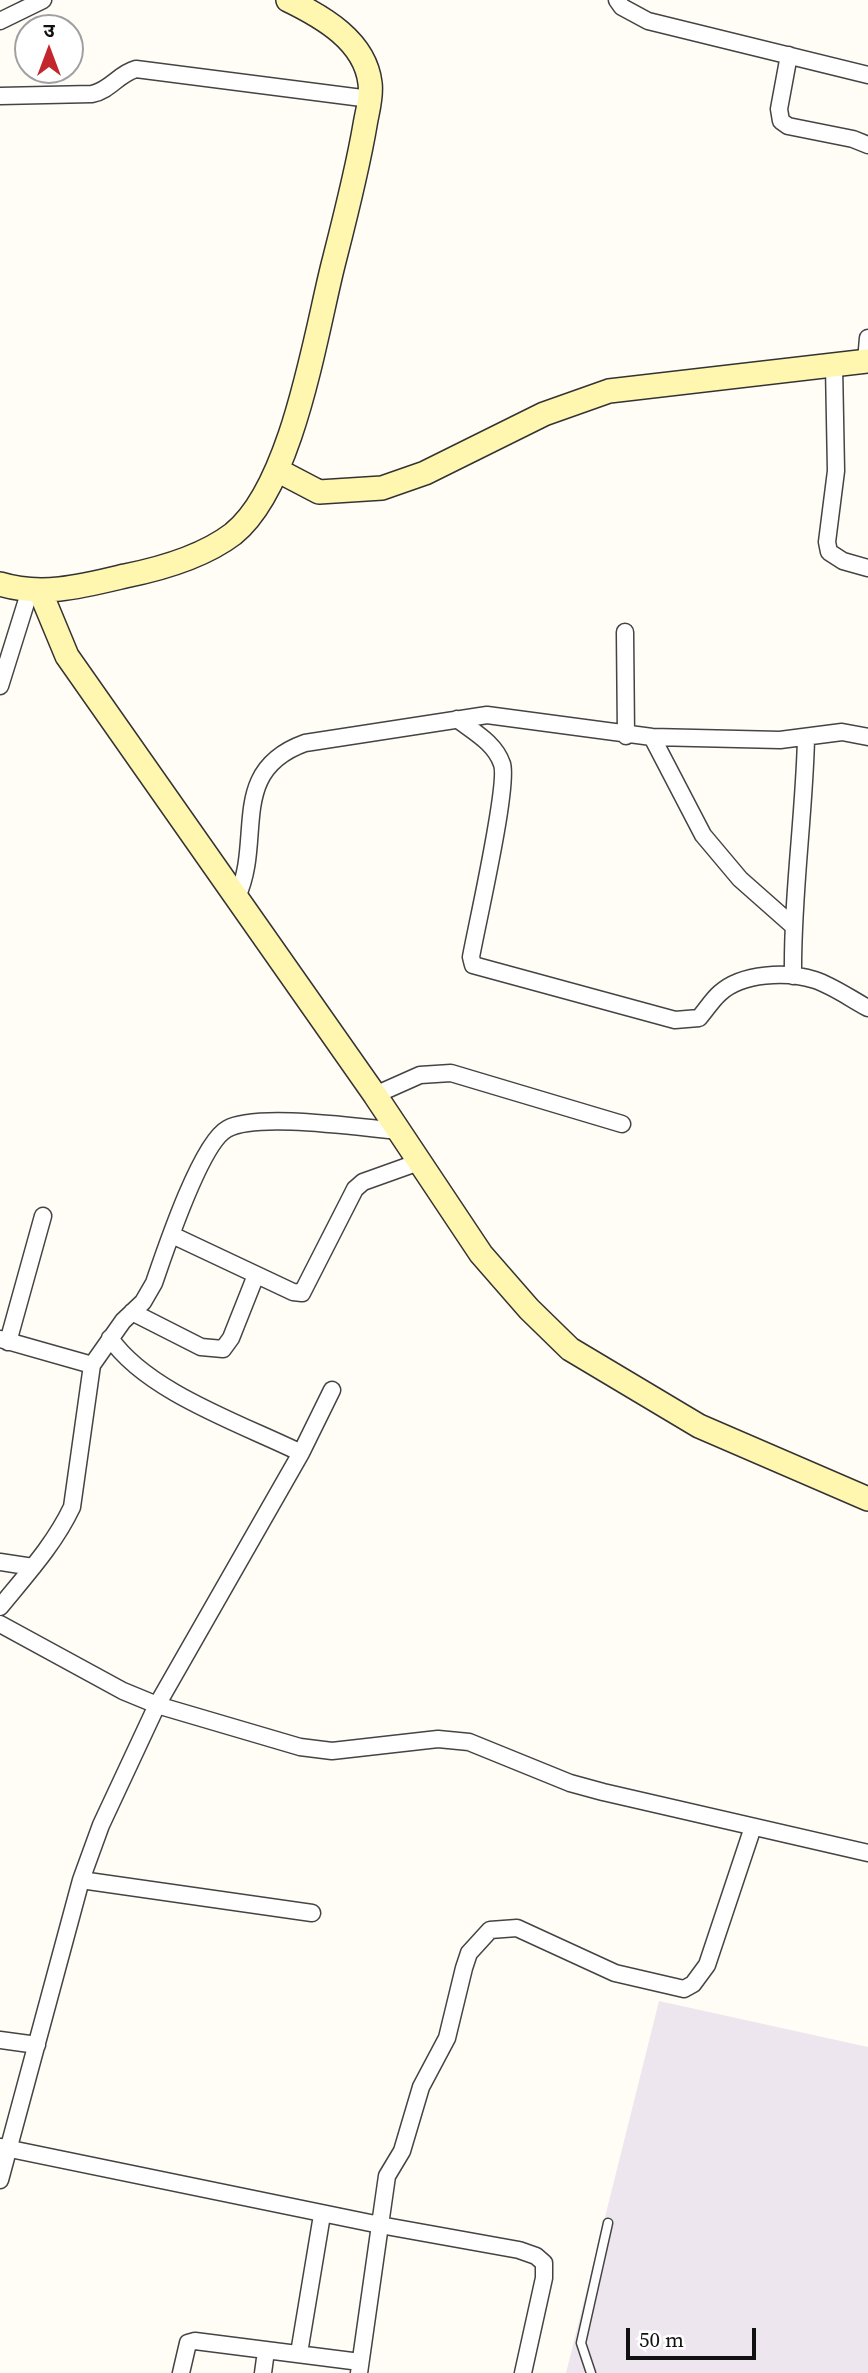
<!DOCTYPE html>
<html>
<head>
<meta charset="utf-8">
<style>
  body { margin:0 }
  #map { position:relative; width:868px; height:2373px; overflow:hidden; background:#fffdf5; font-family:"Source Serif 4","Noto Sans Devanagari",serif }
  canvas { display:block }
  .north { position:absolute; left:14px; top:14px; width:70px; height:70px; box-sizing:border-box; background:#fff; border:2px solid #a0a0a0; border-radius:50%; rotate:0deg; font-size:19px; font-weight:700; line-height:28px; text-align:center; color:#111 }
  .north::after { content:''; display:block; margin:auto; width:24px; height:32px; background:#c4262e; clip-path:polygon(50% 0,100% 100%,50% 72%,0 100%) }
  .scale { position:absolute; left:626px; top:2328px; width:130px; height:32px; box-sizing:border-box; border:4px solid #111; border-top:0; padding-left:9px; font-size:21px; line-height:24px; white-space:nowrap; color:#111; -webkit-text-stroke:5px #fff; paint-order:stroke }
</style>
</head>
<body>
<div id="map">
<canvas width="868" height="2373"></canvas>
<div class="north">उ</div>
<div class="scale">50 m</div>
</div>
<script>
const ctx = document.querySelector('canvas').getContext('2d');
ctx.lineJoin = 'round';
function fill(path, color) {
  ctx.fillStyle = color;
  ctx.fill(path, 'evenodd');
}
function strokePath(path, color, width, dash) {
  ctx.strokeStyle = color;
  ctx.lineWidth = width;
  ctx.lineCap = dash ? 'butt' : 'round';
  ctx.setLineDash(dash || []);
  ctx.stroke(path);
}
fill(new Path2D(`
  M659,2001L868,2047V2373H566Z`), '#eee6ef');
const lane = new Path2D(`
  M591,2373L581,2343L608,2223`);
const street = new Path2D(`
  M617,0L622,7L648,21L868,75
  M0,21L43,0
  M789,55L779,109L781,121L788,126L853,139L868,145
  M0,96L92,94C111,90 118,74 136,69L370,99
  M866,361L868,338
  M834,366L836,471L827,542L829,552L843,561L868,568
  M625,632L626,736
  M0,686L30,590
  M457,719C474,732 495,743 502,764C509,785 477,924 471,957L473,965L675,1020L699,1018C706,1010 712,1000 720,993C742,973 787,971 815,980C833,986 851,999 868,1008
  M652,737L703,835L740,879L792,925
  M237,897C264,839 227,771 305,743L487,715L652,737L780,740L842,732L868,737
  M793,976C792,897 804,818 806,739
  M375,1095L420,1075L451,1073L622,1124
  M172,1235L293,1292L302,1293L355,1189L363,1182L419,1162
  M132,1312L201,1347L223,1349L231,1338L256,1275
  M110,1338C147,1392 242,1424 301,1453
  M0,1339L92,1365
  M8,1342L43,1216
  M0,1562L33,1567
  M0,1607C26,1575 54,1545 72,1507L92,1365L123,1321L143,1302L154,1283C165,1251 201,1143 227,1129C257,1112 362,1128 399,1131
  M0,1624L123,1691L157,1705L300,1747L332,1751L438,1739L469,1742L570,1783L603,1792L868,1853
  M81,1880L312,1913
  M0,2040L37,2045
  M1,2147L380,2225L359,2373
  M0,2180L81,1880L101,1825L157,1705L301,1453L332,1390
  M299,2353L322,2215
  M181,2373L188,2343L195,2341L360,2362
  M263,2373L266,2351
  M523,2373L544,2278V2263L536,2256L519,2250L380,2225L387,2176L402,2151L421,2087L447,2038L464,1968L469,1953L490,1930L517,1928L615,1973L684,1989L693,1984L707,1965L753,1827`);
const secondary = new Path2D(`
  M277,470L319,492L382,488L425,473L544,414L609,391L868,361
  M0,584C42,597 83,586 125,576C160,569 204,556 233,534C292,487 315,337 333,265C345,218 357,172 365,125C367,112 372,97 370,83C365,41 323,17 288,0
  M40,591L67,656L375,1095L481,1254L529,1309L570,1349L699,1426L868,1499`);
strokePath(lane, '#444', 11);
strokePath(street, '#444', 19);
strokePath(secondary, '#333', 26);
strokePath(lane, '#fff', 8);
strokePath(street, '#fff', 16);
strokePath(secondary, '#fff6b0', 23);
</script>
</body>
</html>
